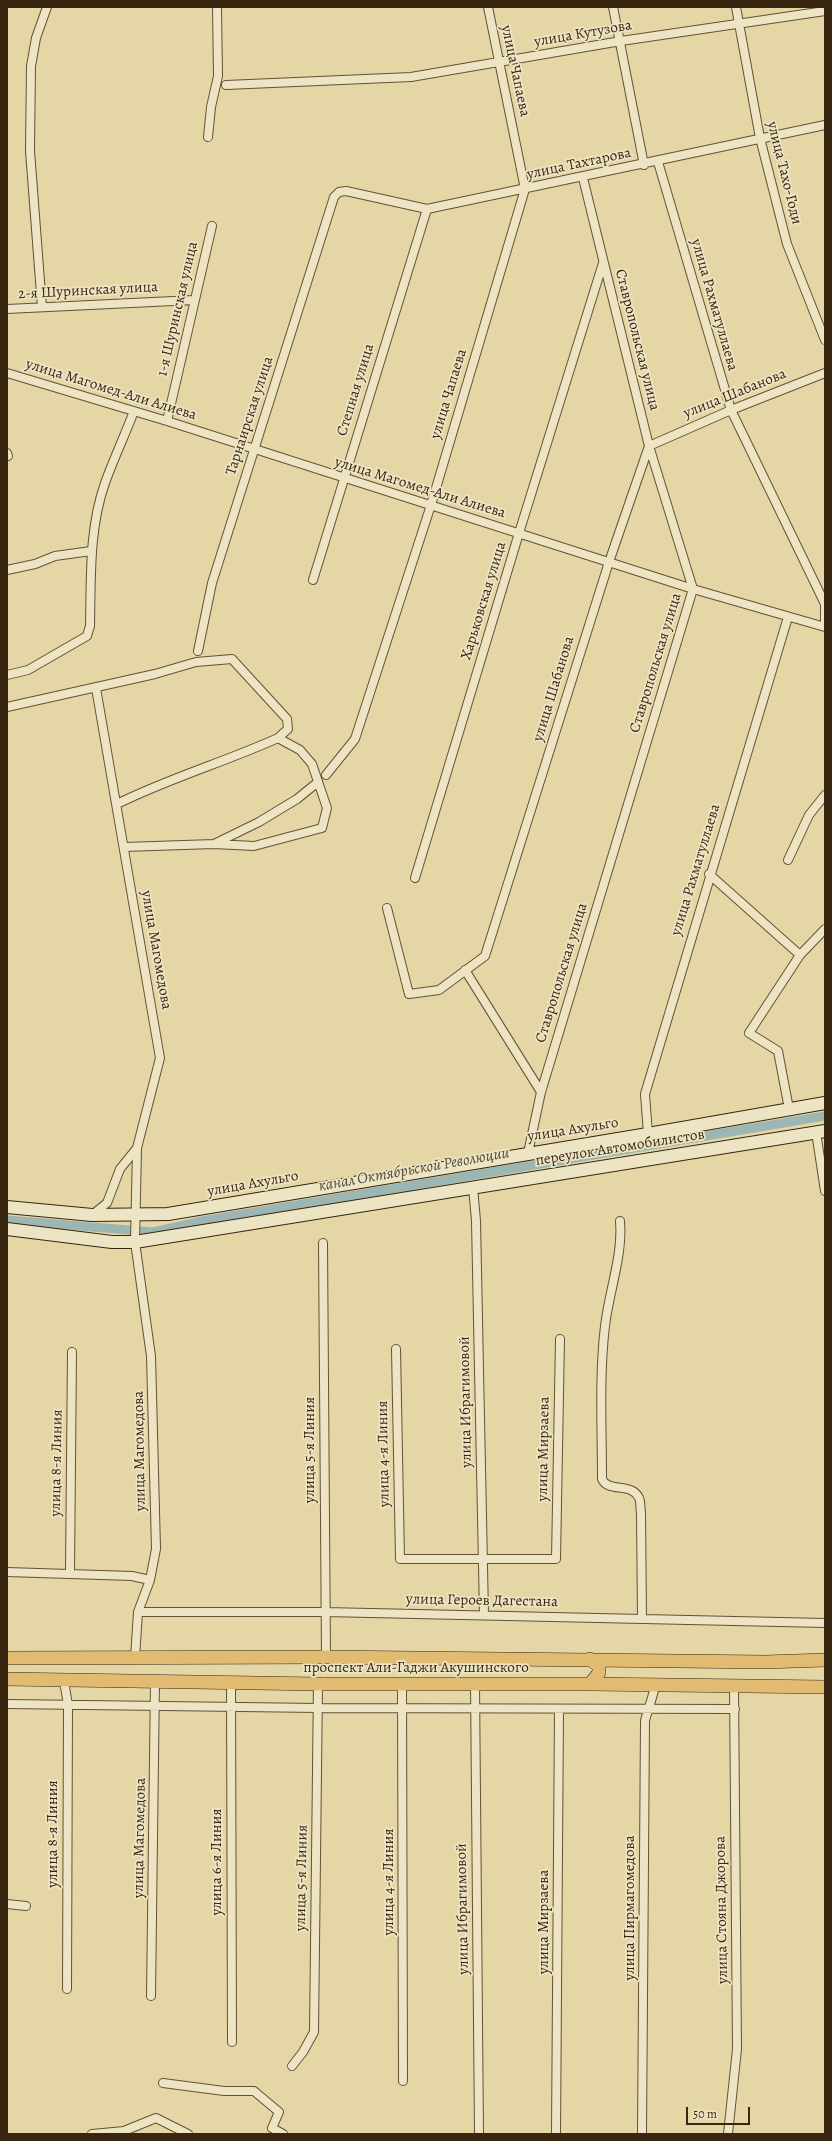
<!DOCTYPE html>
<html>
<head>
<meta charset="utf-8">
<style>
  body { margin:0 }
  #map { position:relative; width:832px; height:2141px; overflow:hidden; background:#e4d6a5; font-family:Alegreya,serif }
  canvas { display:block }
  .frame { position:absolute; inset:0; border:8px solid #382610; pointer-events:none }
  .scale { position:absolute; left:686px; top:2107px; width:64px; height:18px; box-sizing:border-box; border:2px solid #382610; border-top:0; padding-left:5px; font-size:12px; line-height:14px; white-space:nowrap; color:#382610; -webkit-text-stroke:3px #ede4c4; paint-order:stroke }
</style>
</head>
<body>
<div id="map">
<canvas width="832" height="2141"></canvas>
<div class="frame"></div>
<div class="scale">50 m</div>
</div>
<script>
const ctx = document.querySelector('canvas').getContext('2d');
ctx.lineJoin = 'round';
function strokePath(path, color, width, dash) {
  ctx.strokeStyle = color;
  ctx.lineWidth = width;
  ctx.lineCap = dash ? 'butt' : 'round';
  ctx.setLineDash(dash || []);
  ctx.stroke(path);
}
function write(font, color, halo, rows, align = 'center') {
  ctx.font = font + ' Alegreya,serif';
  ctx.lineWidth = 3.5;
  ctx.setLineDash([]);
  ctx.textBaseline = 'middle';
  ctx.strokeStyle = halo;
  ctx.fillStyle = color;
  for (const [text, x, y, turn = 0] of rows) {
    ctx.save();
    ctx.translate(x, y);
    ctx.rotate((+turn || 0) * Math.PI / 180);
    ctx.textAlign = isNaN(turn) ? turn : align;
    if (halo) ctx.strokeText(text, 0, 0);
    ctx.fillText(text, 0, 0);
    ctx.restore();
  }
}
strokePath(new Path2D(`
  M7,1220L153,1232L202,1221L825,1116`), '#9cb6b3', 9);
const minor = new Path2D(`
  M613,7L644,165
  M736,7L760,138L787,244L825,340
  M226,85L411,77L621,41L825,11
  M208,137L211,107L218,76L217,7
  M658,162L731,410L825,604
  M42,307L30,151L31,66L36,38L47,7
  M7,309L194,300
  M7,373L167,421L693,589L825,627
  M167,421L212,226
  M7,453L8,456
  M7,570L35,564L55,556L91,551
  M313,580L427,209
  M825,627V605
  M198,651L212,583L334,197L339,192L346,191L427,209L825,125
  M7,675L28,670L87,636L90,626C91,578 89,528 105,483C114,458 125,435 134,411
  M96,688L160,1058L137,1148L135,1242L151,1356L156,1549L150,1580L138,1612L135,1658
  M7,707L155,674L196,662L232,659L287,719L288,729L278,738L300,750L312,764L327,808L322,828L254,846L214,844
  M326,775L355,739L431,505L525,189L488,7
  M117,804C169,778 225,762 278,738
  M124,847L214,844L259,822L297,799L318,782
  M788,860L809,815L825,795
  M709,874L800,955
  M415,878L519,533L603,263
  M387,908L409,994L439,990L485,956L609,562L649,446L731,410L825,373
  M465,970L541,1092
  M789,1109L778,1051L749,1033L800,955L825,929
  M816,1132L825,1191
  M648,1134L645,1094L788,617
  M528,1153L541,1092L693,589L649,446L583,178
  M473,1187L476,1221L484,1615
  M92,1215L107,1203L120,1169L137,1148
  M620,1221C623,1256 609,1291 605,1326C599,1376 602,1428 602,1479C608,1493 632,1482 639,1498C641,1502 640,1508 641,1513L642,1619
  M323,1243L326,1657
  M396,1349L400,1559H556L560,1339
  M7,1572L132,1576L150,1580
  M70,1573L72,1352
  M138,1612H325L825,1623
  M64,1681L68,1705L67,1989
  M231,1681L232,2042
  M402,1683L403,2081
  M475,1684L479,2134
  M7,1704L318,1708L735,1709
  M7,1904L26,1906
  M151,1996L155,1680
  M292,2066L303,2052L314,2032L318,1684
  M163,2083L224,2091H254L279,2112L272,2128L283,2134
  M92,2134L124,2131L156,2118L188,2134
  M556,2134L559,1710
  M642,2134L645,1721C648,1708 653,1698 655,1685
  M728,2134L737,2049L734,1686`);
const secondary = new Path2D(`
  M7,1207L92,1215L168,1214L648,1134L825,1103
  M7,1229L112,1242H135L825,1131`);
const primary = new Path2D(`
  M7,1658L326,1657L765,1662L825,1660
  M590,1659L599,1666V1673L590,1684
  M7,1679L318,1684H590L825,1687`);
strokePath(minor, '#635235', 10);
strokePath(secondary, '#382610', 14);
strokePath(primary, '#382610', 14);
strokePath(minor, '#ede4c4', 8);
strokePath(secondary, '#ede4c4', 12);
strokePath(primary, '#e2bb72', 13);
write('15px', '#382610', '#ede4c4', [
  ["улица Кутузова",583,34,-10],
  ["улица Чапаева",515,71,78],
  ["улица Тахтарова",579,164,-12],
  ["улица Тахо-Годи",784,173,76],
  ["2-я Шуринская улица",88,291,-3],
  ["улица Рахматуллаева",714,305,74],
  ["1-я Шуринская улица",178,309,-77],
  ["Ставропольская улица",637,340,76],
  ["улица Магомед-Али Алиева",111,390,17],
  ["Степная улица",356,390,-73],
  ["улица Чапаева",449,394,-73],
  ["улица Шабанова",735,394,-22],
  ["Тарнаирская улица",250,416,-72],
  ["улица Магомед-Али Алиева",420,488,17],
  ["Харьковская улица",484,601,-73],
  ["Ставропольская улица",656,663,-73],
  ["улица Шабанова",554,689,-73],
  ["улица Рахматуллаева",696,870,-73],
  ["улица Магомедова",156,950,80],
  ["Ставропольская улица",562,973,-73],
  ["улица Ахульго",573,1130,-9],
  ["переулок Автомобилистов",620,1148,-9],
  ["улица Ахульго",253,1184,-10],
  ["улица Ибрагимовой",466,1402,-91],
  ["улица Мирзаева",544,1449,-89],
  ["улица 5-я Линия",310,1450,-90],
  ["улица Магомедова",140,1451,-91],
  ["улица 4-я Линия",384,1454,-91],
  ["улица 8-я Линия",57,1463,-89],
  ["улица Героев Дагестана",482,1601,1],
  ["проспект Али-Гаджи Акушинского",416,1668],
  ["улица 8-я Линия",53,1834,-90],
  ["улица Магомедова",140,1838,-89],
  ["улица 6-я Линия",217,1862,-90],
  ["улица 5-я Линия",302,1878,-89],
  ["улица 4-я Линия",389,1882,-90],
  ["улица Пирмагомедова",630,1908,-90],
  ["улица Ибрагимовой",463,1909,-91],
  ["улица Стояна Джорова",722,1910,-91],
  ["улица Мирзаева",544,1922,-90]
]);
write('italic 16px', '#514a39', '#ede4c4', [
  ["канал Октябрьской Революции",414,1170,-10]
]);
</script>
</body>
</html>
